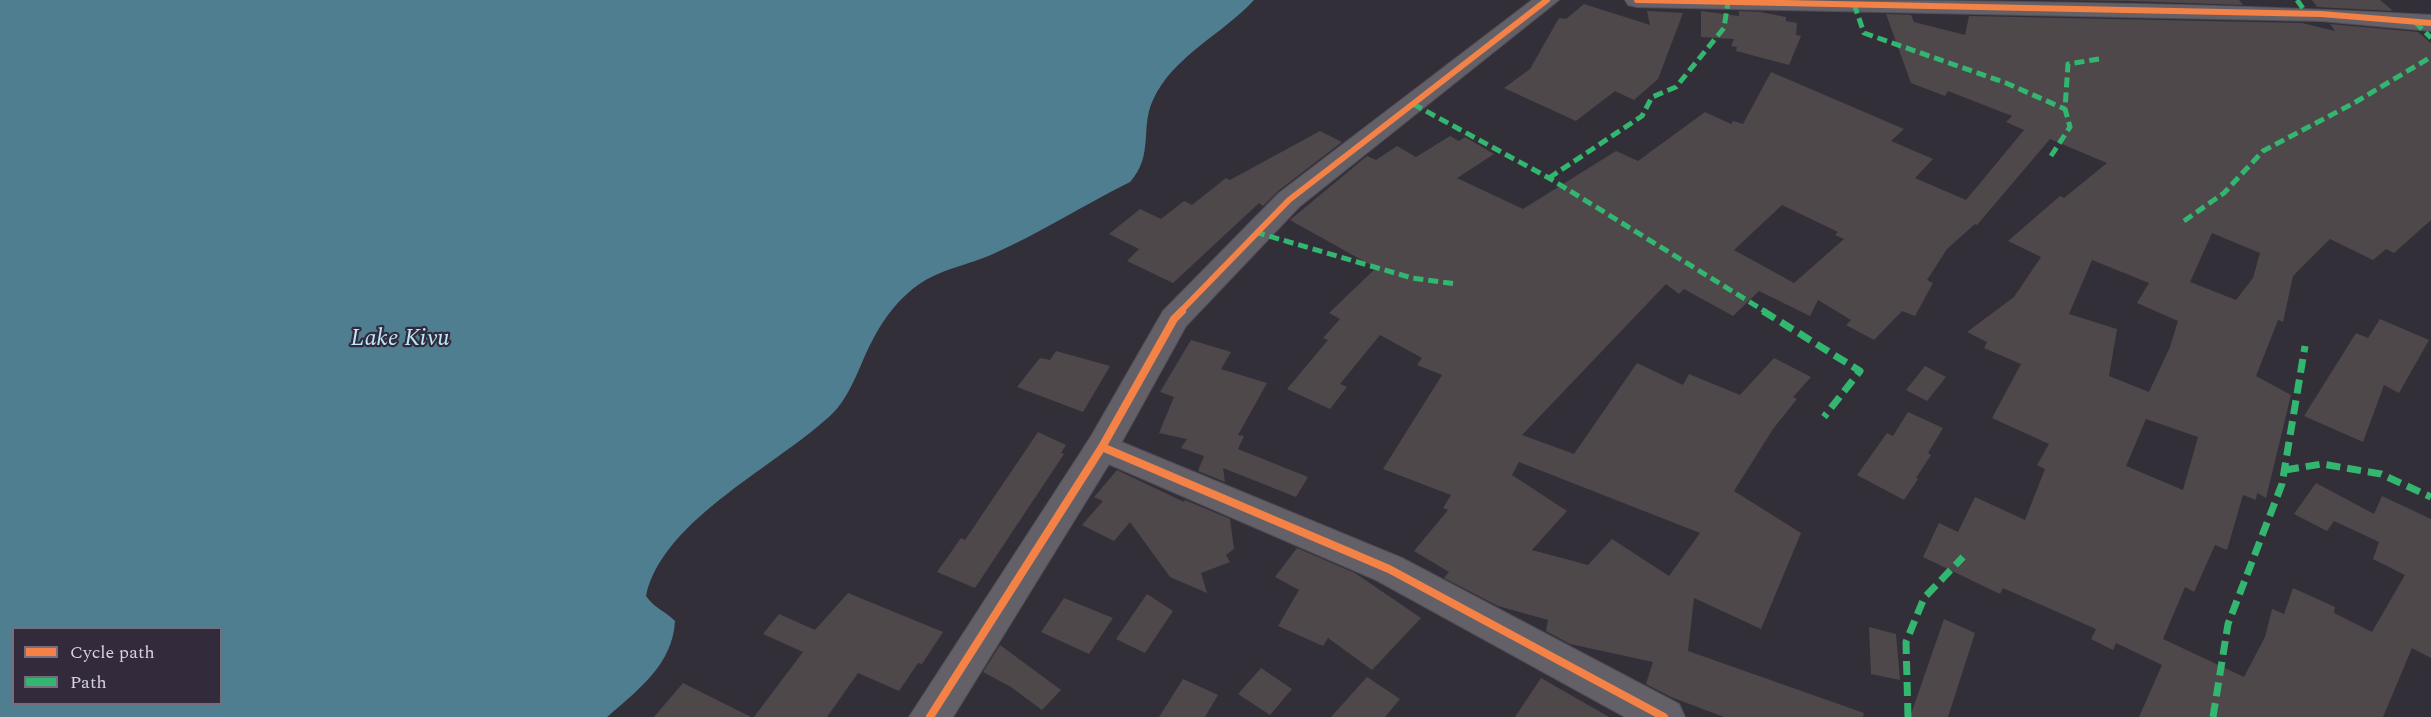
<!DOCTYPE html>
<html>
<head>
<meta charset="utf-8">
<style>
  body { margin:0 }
  #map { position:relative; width:2431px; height:717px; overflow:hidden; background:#332f38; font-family:Spectral,serif }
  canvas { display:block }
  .legend { position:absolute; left:12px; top:627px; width:210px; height:78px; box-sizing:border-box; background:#332b3c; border:2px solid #756e7d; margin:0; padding:8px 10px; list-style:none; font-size:18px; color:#d8d2de }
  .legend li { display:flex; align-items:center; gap:12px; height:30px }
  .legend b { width:30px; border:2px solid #756e7d }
</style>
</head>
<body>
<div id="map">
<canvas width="2431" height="717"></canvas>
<ul class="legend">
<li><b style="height:8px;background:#f48246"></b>Cycle path</li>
<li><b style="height:8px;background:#33b770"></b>Path</li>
</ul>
</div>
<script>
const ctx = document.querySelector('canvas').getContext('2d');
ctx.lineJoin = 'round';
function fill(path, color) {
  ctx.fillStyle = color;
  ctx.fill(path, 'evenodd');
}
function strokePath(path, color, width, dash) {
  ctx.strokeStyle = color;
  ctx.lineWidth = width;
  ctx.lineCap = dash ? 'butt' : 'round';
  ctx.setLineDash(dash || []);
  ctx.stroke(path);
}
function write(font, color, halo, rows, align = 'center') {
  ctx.font = font + ' Spectral,serif';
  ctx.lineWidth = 4.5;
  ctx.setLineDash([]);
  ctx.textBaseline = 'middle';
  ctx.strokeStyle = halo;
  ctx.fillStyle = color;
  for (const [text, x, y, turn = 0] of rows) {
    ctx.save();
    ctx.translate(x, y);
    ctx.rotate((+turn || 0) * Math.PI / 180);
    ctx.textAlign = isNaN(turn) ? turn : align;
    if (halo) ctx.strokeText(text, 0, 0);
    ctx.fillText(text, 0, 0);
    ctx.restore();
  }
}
fill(new Path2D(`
  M0,0H1254C1223,34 1173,56 1153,100C1140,127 1154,156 1130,182C1084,205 1040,233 993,254C969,265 940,269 918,285C890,305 874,334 861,365C854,381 846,399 834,412C781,464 662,519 646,596C654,608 665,611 675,621C673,664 638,690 607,717H0ZM14,628H220V704H14Z`), '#507e91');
fill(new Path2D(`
  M2049,0H2239L2243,5L2129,1Z
  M2312,0H2380L2393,11L2317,7Z
  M1584,4L1650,25L1647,11L1683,13L1658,79L1634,100L1615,91L1576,121L1504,88L1530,69L1559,18L1566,19Z
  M1701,11L1739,16V11L1760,12L1786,17V21L1797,23L1796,35L1801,36L1789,65L1736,51L1737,47L1731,46L1734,39L1701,37Z
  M1886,14L1911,15L1914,22L1965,35L1969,16L2302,23L2335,31L2330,24L2418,32L2431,43V220L2394,253L2386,249L2373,260L2330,239L2293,276L2283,322L2278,320L2256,376L2291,395L2266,498L2257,493L2256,500L2243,495L2227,550L2215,545L2194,592L2185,587L2163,639L2244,677L2265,637L2272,609L2284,614L2293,588L2335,607L2334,613L2372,632L2405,575L2373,559L2379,542L2334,521L2327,531L2294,514L2316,483L2374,514L2382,496L2431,519V658L2412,648L2383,717H2139L2162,665L2116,643L2113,650L2091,639L2096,629L2003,588L2000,594L1923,557L1939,523L1958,532L1975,497L2025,520L2045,469L2037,465L2049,444L1992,418L2021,364L1984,348L1987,342L1967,332L2014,297L2041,257L2008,241L2060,196L2064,198L2107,163L2050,139L1977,225L1975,224L1947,249L1927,280L1933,283L1915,316L1902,311L1874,340L1846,325L1851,320L1818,300L1810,316L1759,291L1733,316L1684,289L1679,294L1666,284L1522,435L1574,454L1637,363L1683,385L1689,374L1740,395L1774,358L1811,377L1793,397L1797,399L1773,429L1734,491L1801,533L1761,629L1694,598L1688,651L1864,713L1863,717H1724L1671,697L1646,684L1653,662L1570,644L1546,631L1548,620L1498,606L1444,578L1449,572L1414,551L1448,510L1443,508L1451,495L1383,469L1442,375L1417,365L1422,358L1380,335L1340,384L1347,387L1330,409L1287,389L1328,340L1323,338L1340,319L1329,313L1376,268L1290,220L1367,156L1376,160L1397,146L1416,157L1450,136L1459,141L1465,137L1494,154L1457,178L1523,209L1616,151L1638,161L1705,112L1731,124L1733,121L1743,124L1771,72L1904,129L1891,141L1933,159L1915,178L1966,200L2024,130L2006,122L2012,116L1948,91L1945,96L1911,83ZM1782,205L1838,232L1835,235L1844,239L1794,283L1734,250ZM2212,233L2260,253L2253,278L2236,300L2190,282ZM2092,260L2149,283L2137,303L2178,321L2170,347L2149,392L2109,376L2117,329L2069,314ZM2146,419L2198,437L2183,490L2126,466ZM1519,462L1700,533L1669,576L1612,539L1588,565L1532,550L1567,511L1512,475Z
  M1320,131L1342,142L1278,191L1263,206L1259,203L1173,283L1127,261L1139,249L1109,234L1140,209L1161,219L1184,201L1192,205L1226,178L1230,180Z
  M2380,319L2429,340L2399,393L2384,385L2363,442L2304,416L2356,333L2368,338Z
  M1191,340L1231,352L1221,369L1267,383L1238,435L1244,436L1238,449L1308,477L1296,497L1223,468L1225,482L1198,471L1204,456L1181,448L1187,439L1159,433L1174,397L1160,392Z
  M1056,351L1110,366L1083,412L1017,387L1040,358L1050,360Z
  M1925,366L1946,377L1927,401L1906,390Z
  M1908,412L1943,428L1928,453L1931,455L1916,478L1918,479L1904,500L1857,475L1887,433L1893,436Z
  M1038,432L1066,445L1061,453L1064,454L975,588L937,572L961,538L965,540Z
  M1117,470L1184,502L1185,500L1230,519L1234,549L1226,555L1230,562L1201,573L1207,593L1170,577L1130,522L1114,541L1082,525L1103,501L1094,497Z
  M1297,548L1355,573L1421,618L1372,670L1328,638L1323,646L1278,626L1299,590L1275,577Z
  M848,593L943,632L922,664L918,663L899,691L858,673L827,717H754L803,652L763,634L779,614L815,630Z
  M1147,594L1173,611L1145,653L1116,639Z
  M1064,598L1113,618L1089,654L1041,632Z
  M1944,619L1975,633L1948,717H1910Z
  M1869,627L1896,634L1900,680L1871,674Z
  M1000,645L1061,690L1042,710L1011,687L983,672Z
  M1261,668L1292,689L1270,715L1238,694Z
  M1367,677L1400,699L1385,717H1331Z
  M1541,678L1609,717H1515Z
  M1183,679L1218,695L1205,717H1159Z
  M683,683L751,717H654Z`), '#4e484b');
const minor = new Path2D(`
  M1625,0C1893,0 2163,0 2431,15V31L2321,21L1637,7L1628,5Z
  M1102,434L1402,558L1679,704L1685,717H1625L1376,580L1090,456L1084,447L1090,438Z`);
const tertiary = new Path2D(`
  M1532,0H1559L1299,207L1186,326L1114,456L953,717H909L1090,438L1163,311L1279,193Z`);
strokePath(minor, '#514c55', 2);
strokePath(tertiary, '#514c55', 2);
fill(minor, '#636068');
fill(tertiary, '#636068');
strokePath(new Path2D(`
  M2297,0L2307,14
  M1854,4L1864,33L2006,83L2065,109
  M2415,22L2431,38
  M1413,104L1549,178L1766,312
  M2051,156L2070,127L2065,109L2068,64L2099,59
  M1549,178L1642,116L1652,97L1676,87L1724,28L1728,2
  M2184,221L2224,193L2263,151L2354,103L2431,57
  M1255,232L1412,278L1456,284`), '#33b770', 5, [10, 5]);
strokePath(new Path2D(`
  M1763,311L1860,371L1824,417
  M2285,470L2322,464L2381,474L2431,497
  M1908,717L1906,642L1924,598L1963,557
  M2213,717L2228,624L2282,484L2305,346`), '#33b770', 7, [14, 7]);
strokePath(new Path2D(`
  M1637,0L2321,14L2431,23
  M1180,312L1289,200L1547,0`), '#f48246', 6);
strokePath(new Path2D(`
  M1102,447L1389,569L1664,717
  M930,717L1102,447L1174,319L1182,311`), '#f48246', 8);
write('italic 24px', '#b9e9fc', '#332b3c', [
  ["Lake Kivu",400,340]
]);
</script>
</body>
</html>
